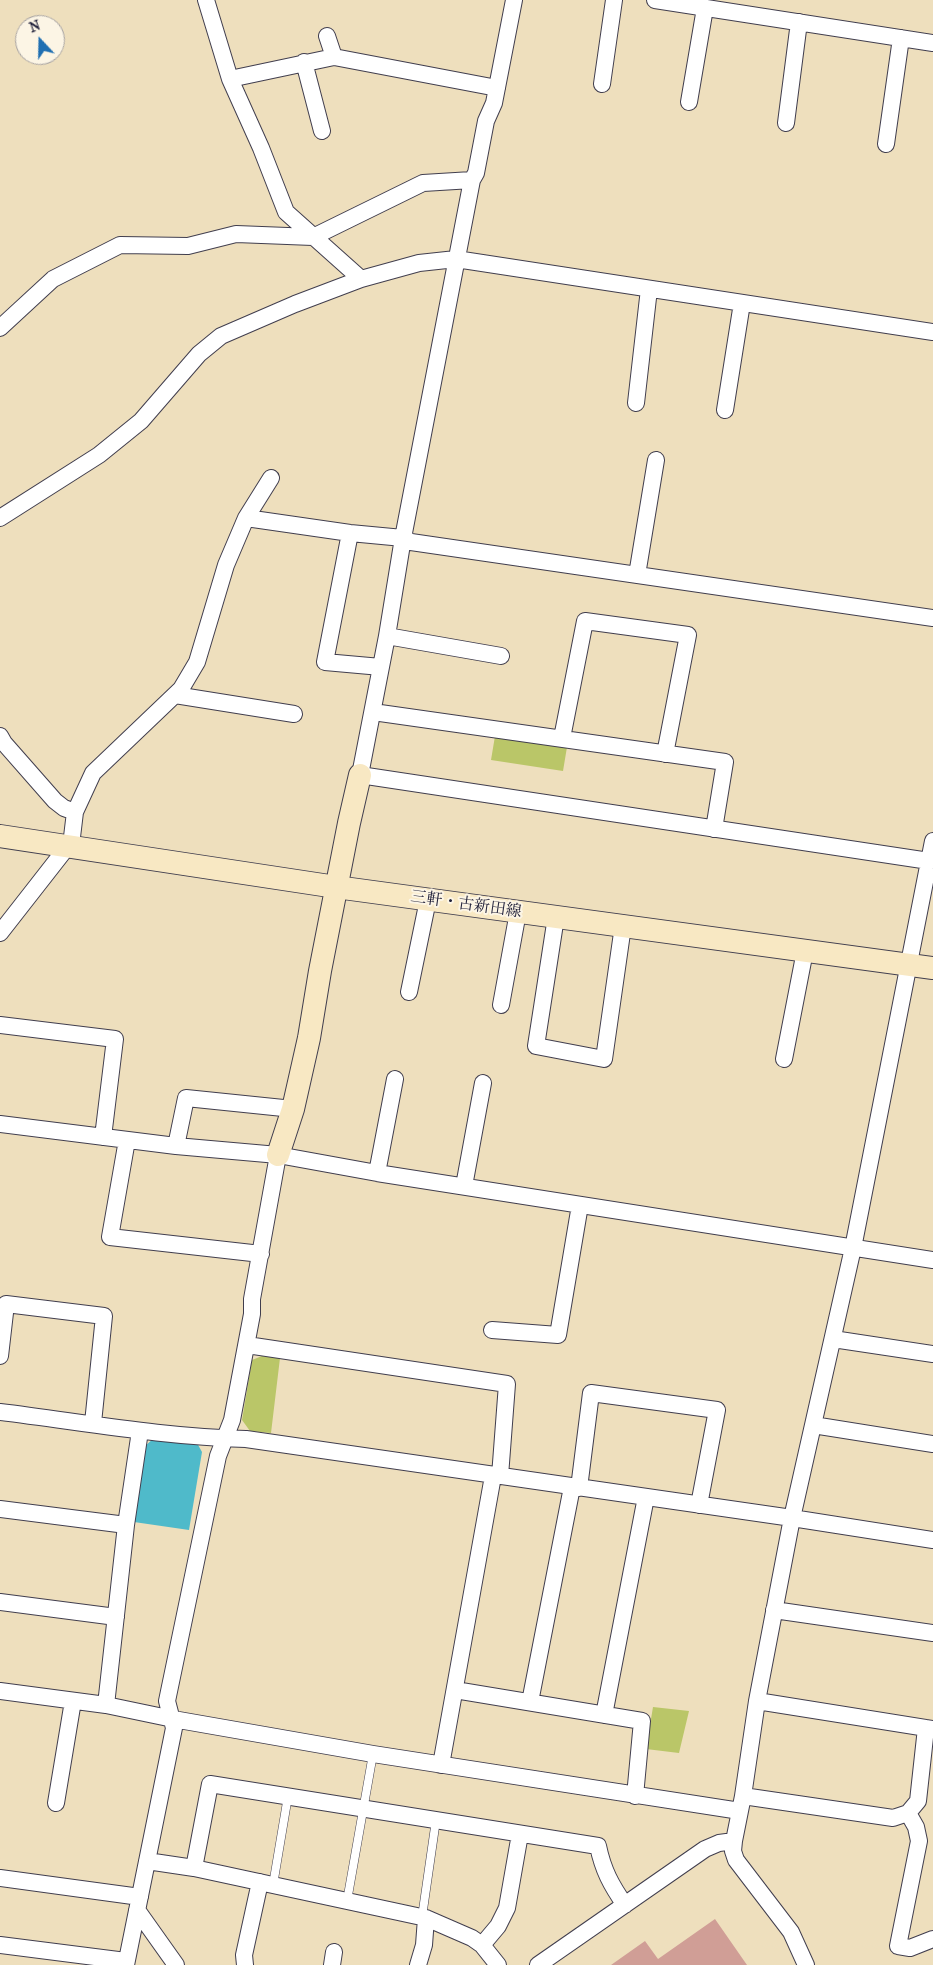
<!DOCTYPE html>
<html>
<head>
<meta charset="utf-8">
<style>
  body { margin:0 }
  #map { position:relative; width:933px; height:1965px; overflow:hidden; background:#eedfbd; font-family:"IM FELL French Canon",serif }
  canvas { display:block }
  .north { position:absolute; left:15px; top:15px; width:50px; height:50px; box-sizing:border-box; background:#fcf5e5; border:1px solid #a5a1a1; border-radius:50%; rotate:339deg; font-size:14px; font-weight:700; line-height:20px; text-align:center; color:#22223b }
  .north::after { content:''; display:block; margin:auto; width:18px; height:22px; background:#1f6fb2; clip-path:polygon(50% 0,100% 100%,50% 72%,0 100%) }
</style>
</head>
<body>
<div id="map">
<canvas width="933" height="1965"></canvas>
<div class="north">N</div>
</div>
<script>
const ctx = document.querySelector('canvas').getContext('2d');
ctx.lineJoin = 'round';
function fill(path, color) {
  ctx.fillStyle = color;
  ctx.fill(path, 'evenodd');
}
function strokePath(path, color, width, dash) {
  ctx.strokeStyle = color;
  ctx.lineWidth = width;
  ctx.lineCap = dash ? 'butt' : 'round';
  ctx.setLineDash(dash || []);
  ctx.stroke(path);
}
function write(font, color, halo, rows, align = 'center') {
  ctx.font = font + ' "IM FELL French Canon","Noto Serif JP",serif';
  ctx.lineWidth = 4;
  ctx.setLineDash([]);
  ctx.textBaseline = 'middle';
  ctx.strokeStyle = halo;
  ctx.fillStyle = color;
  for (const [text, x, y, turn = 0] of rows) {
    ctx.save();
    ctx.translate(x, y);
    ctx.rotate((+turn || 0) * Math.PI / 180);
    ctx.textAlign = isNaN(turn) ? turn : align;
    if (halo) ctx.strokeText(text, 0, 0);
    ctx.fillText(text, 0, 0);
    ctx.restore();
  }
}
fill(new Path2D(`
  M495,736L567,747L563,771L491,760Z
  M262,1356L280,1358L271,1433L250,1431L242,1420L252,1360Z
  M653,1707L689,1711L679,1753L646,1749Z`), '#bac668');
fill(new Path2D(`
  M153,1439L197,1443L202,1452L189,1530L134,1522L145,1446Z`), '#4fbaca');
fill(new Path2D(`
  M715,1919L747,1965H611L645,1941L658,1959Z`), '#d09e96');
const lane = new Path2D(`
  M273,1885L288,1796
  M347,1901L373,1754
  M422,1917L436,1820`);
const street = new Path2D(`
  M206,0L230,79L261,148L286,212L361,279
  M514,0L494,103L486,121L476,173L472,180L403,538L387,636L360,775L929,861
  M655,0L933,43
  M327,36L334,57
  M304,62L322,131
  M230,79L334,57L497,88
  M602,84L614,0
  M689,102L705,8
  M786,123L799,22
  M886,144L901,38
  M0,328L53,279L120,245L188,246L236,234L313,237L423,183L472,180
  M636,403L649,289
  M725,410L742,303
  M0,518L99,455L141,421L199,354L221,336L295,304L361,279L419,263L456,259L933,332
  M246,518L350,533L403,538L411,542L933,618
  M350,533L325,662L381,667
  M637,575L656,460
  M387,636L501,656
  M175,695L294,714
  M373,712L725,762L714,829
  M0,736L4,743L55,801L64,808L75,812
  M562,738L585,621L688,635L665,754
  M556,917L536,1046L604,1059L623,926
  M0,933L68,846L72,837L75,812L93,773L181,689L197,662L226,565L246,518L271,478
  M409,992L428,900
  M501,1005L518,912
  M0,1025L115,1039L103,1137
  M784,1059L805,951
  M0,1124L176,1146L278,1155L377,1173L933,1260
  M127,1140L110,1237L261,1254
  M176,1146L186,1098L293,1109
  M377,1173L395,1079
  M464,1186L483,1083
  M492,1330L558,1335L580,1205
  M833,1339L933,1354
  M247,1345L507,1384L500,1476
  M0,1356L6,1304L104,1316L93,1423
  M0,1412C82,1422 163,1437 246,1439L792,1518L933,1540
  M813,1425L933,1444
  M579,1488L591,1393L717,1410L699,1505
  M0,1509L126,1525
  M0,1602L116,1617
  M774,1610L933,1633
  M455,1690L642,1721L635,1796
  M0,1691L106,1705L173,1719L373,1754L740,1811
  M757,1701L933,1729
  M530,1702L572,1487
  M106,1705L126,1525L140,1431
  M604,1715L646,1497
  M441,1765L493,1476
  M743,1796L893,1818L908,1813L918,1801L926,1728
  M56,1803L73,1701
  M908,1813L916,1827L919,1841L898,1946L910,1948L933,1939
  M147,1861L194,1868L426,1918L472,1938L482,1945L498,1965
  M194,1868L210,1784L598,1846C603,1870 611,1885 625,1905
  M0,1878L140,1897
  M137,1910L176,1965
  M0,1945L126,1961
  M482,1945L498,1926L507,1908L520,1834
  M126,1965L174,1728L167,1701L218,1456L232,1420L252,1314V1299L278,1155
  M245,1965L244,1955L260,1882
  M332,1965L334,1952
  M418,1965L424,1945L426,1918
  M538,1965L705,1849L719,1843L734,1841
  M806,1965L791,1932L736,1860L733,1851L734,1841L743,1796L757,1701L792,1518L853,1248L933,841`);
const secondary = new Path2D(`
  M0,836L336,887L933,968
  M278,1155L293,1109L309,1038L320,971L349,823L360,775`);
strokePath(lane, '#413e4e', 9);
strokePath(street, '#413e4e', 18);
strokePath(secondary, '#413e4e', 24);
strokePath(lane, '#fff', 8);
strokePath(street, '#fff', 16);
strokePath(secondary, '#f8e8c3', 22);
write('16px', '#22223b', '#fcf5e5', [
  ["三軒・古新田線",466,905,8]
]);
</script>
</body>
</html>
